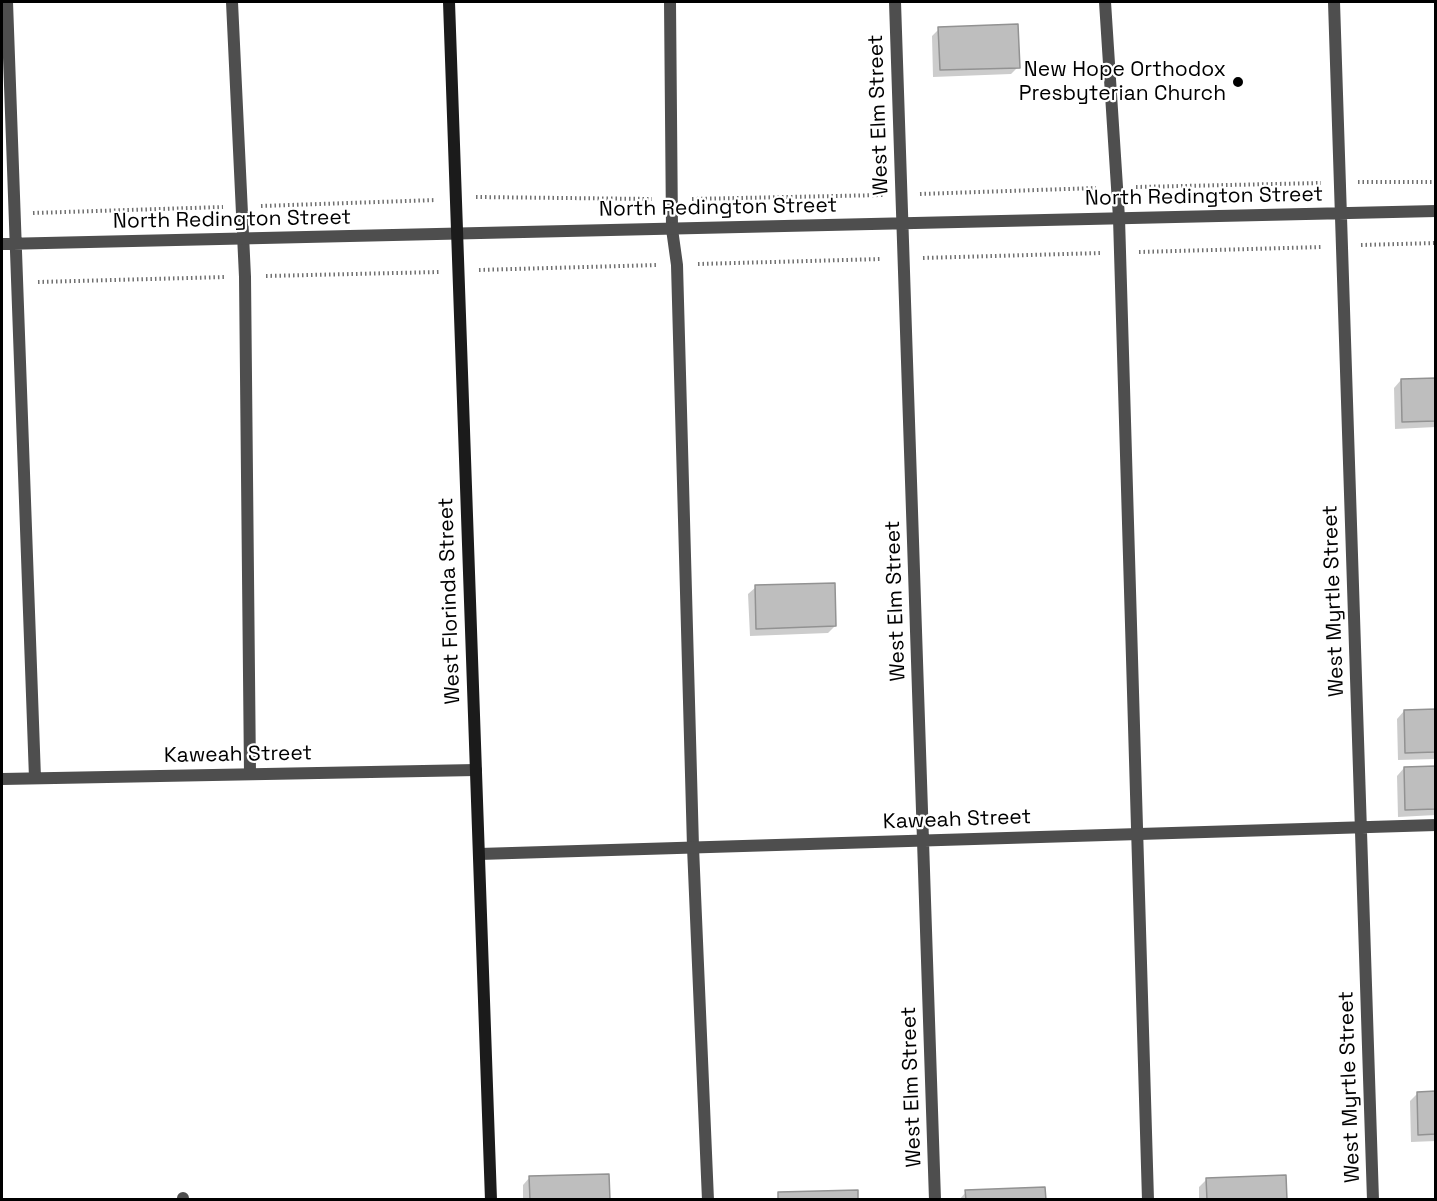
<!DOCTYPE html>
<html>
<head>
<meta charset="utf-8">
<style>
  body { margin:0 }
  #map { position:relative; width:1437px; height:1201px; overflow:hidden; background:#fff; font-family:"Space Grotesk",sans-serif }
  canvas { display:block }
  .frame { position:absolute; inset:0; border:3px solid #000; pointer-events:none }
</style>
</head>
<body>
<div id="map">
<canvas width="1437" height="1201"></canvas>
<div class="frame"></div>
</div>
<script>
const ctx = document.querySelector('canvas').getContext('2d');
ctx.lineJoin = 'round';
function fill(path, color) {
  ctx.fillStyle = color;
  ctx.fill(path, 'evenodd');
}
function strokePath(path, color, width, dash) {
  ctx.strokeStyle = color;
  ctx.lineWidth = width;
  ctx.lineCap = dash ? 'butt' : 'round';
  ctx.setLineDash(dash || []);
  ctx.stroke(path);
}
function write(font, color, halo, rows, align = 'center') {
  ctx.font = font + ' "Space Grotesk",sans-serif';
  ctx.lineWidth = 4.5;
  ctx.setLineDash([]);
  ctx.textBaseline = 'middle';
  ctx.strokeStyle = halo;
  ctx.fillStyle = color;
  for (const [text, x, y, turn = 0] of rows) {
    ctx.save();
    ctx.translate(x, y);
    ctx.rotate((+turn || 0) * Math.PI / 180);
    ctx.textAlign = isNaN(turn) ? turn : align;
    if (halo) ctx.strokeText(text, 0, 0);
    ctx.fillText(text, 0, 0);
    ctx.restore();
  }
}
fill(new Path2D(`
  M939,29L1018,67L1011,74L933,77L932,36Z
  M1436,379V427L1395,429L1394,388L1401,380Z
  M756,587L835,626L828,633L750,636L748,594Z
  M1436,710V759L1398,760L1397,719L1404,711Z
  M1436,767V815L1398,817L1397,776L1404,768Z
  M1418,1093H1436V1141L1411,1142L1410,1101Z
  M530,1177L609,1200H523V1185Z
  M1206,1180L1285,1200H1199V1187Z
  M966,1192L1044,1200H959Z`), '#0003');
const building = new Path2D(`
  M1018,24L1020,68L940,70L938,27Z
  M1436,378V421L1402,422L1401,379Z
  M835,583L836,626L756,629L755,585Z
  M1436,709V752L1405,753L1404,710Z
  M1436,766V809L1405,810L1404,767Z
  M1436,1091V1134L1418,1135L1417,1092Z
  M609,1174L610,1200H530L529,1176Z
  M1286,1175L1287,1200H1207L1206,1178Z
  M1045,1187L1046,1200H966L965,1190Z
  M858,1190V1200H778V1192Z`);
fill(building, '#bebebe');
strokePath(building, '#929292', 1.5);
strokePath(new Path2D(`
  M1358,182H1436
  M1136,187L1321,183
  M920,194L1096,188
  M476,197L652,199
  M692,199L883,195
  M261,206L436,200
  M33,213L223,207
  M1361,245L1436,243
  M1139,252L1323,247
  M923,258L1101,253
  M698,264L882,259
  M479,270L658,265
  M266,276L439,272
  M38,282L226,277`), '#707070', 4, [1.5, 3]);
strokePath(new Path2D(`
  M232,2L245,277L250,774
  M670,2L672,229L677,265L693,847L708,1200
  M1105,2L1119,218L1148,1200
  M183,1198V1200`), '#4e4e4e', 12);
strokePath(new Path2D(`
  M7,2L35,778
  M895,2L935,1200
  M1334,2L1373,1200
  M2,244L1436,211
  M2,779L476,770
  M479,854L1436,825`), '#4e4e4e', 12);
strokePath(new Path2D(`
  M449,2L491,1200`), '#1b1b1b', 12);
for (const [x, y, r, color] of [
  [1238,82,6,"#000"]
]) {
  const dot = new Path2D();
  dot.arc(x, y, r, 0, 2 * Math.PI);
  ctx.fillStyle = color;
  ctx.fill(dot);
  strokePath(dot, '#fff', 2);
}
write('21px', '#000', '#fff', [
  ["New Hope Orthodox",1226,70],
  ["Presbyterian Church",1226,94]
], 'right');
write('21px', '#000', '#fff', [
  ["West Elm Street",879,115,-92],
  ["North Redington Street",1204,197,-1],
  ["North Redington Street",718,208,-1],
  ["North Redington Street",232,220,-1],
  ["West Florinda Street",450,601,-92],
  ["West Elm Street",896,601,-92],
  ["West Myrtle Street",1334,601,-92],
  ["Kaweah Street",238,755,-1],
  ["Kaweah Street",957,820,-2],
  ["West Elm Street",912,1087,-92],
  ["West Myrtle Street",1350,1087,-92]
]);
</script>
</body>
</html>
